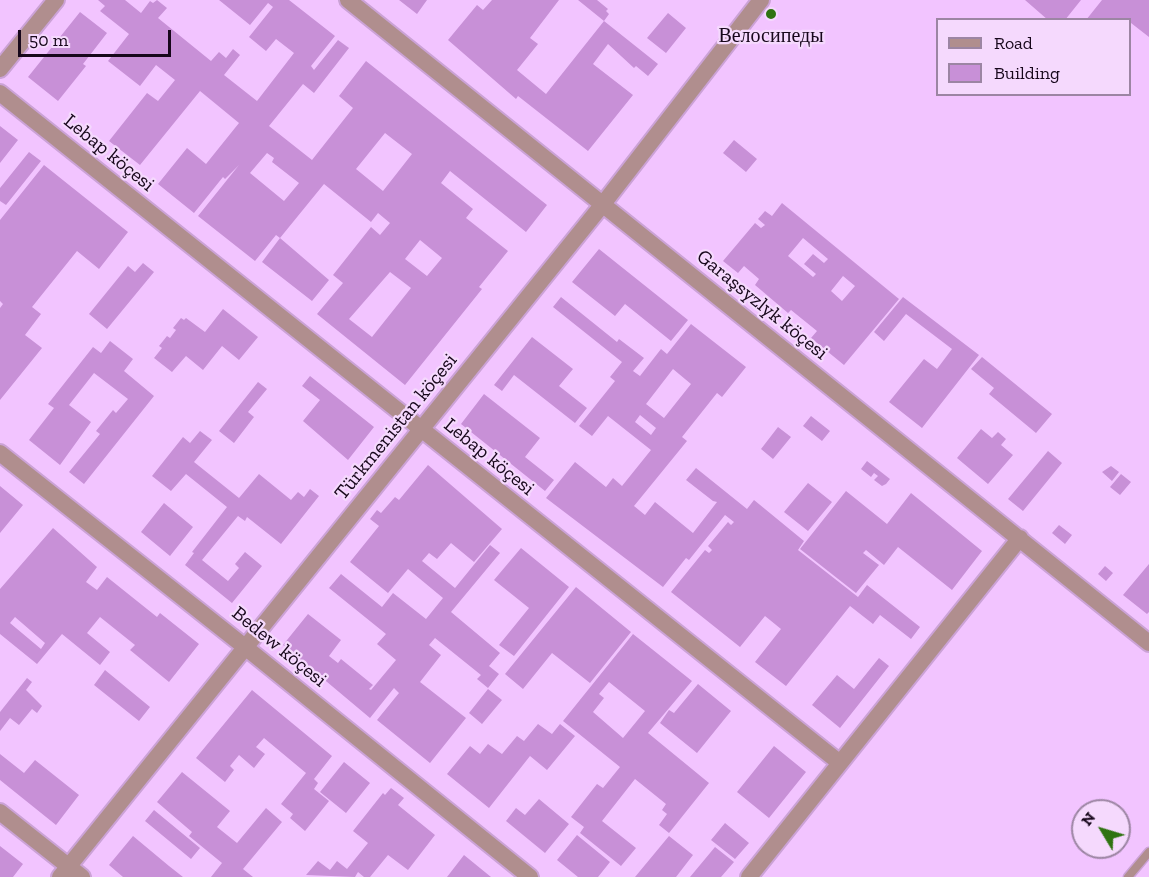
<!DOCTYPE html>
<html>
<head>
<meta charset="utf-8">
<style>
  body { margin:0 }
  #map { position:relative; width:1149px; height:877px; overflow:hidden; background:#f2c4ff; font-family:"Zilla Slab",serif }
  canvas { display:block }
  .legend { position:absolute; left:936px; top:18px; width:195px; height:78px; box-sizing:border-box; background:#f5d9fd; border:2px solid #9c85a3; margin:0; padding:8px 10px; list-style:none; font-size:18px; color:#17071b }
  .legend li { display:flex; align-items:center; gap:12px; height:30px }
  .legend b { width:30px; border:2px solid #9c85a3 }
  .north { position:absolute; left:1071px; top:799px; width:60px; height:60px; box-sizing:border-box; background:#f5d9fd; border:2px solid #9c85a3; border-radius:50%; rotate:308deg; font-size:16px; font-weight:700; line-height:24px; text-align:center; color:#17071b }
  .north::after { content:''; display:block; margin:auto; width:21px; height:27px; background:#2f7311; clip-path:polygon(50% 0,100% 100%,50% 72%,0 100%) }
  .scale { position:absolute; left:18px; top:30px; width:153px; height:27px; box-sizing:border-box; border:3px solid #17071b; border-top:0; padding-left:8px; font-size:18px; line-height:21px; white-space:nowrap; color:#17071b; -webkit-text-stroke:4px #f5d9fd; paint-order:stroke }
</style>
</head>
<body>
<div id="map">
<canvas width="1149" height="877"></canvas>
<ul class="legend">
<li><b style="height:8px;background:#b08e8e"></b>Road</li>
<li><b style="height:16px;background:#c890d7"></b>Building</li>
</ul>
<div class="north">N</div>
<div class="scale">50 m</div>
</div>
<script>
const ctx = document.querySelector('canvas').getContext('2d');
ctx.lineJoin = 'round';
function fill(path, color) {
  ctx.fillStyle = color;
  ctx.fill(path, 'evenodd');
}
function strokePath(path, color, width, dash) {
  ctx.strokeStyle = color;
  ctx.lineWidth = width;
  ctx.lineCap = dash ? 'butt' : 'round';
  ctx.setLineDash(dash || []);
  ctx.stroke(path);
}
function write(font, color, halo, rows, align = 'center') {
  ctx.font = font + ' "Zilla Slab",serif';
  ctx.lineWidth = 4.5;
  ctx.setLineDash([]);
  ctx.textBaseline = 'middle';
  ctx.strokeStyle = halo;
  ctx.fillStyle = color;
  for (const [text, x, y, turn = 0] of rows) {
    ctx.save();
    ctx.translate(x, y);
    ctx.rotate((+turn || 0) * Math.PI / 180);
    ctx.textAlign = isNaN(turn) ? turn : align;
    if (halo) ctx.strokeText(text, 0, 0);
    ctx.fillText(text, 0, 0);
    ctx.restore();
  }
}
fill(new Path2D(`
  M98,0H125L141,13L150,1L153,3L157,0L167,8L158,18L211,61L219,52L226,58L233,49L240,55L224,75L257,101L294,53L276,39L266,51L249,37L273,7L268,3L250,25L219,0H289L335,36L311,66L314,70L338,40L349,48L314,93L303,84L269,126L312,160L353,108L339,96L366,61L547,205L526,232L450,171L441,183L473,209L466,218L508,251L479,287L482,289L405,385L317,314L343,283L333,275L371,227L380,235L390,223L378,213L371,222L324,184L280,238L276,235L255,261L198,216L239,165L225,179L223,177L194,213L158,184L187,148L206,164L239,123L200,91L140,165L109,141L147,93L158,101L175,80L156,65L140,86L108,61L129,34L100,11L105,6ZM385,133L412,154L383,191L356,169ZM267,153L274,158L272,162L299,183L284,201L250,173ZM420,240L442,258L427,276L405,259ZM390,272L411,288L372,337L349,319Z
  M399,0H427L417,14Z
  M492,0H559L530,38L538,44L517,70L546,94L604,21L658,64L648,76L636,66L634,68L608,44L593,64L633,95L588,151L518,96L516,99L448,40L477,5L483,10Z
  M578,0H597L608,9L606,11L609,14L604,21Z
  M1025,0H1081L1065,20H1048Z
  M1102,0H1149V37L1131,23L1130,24V20H1086Z
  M80,12L107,33L83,64L86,66L58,101L28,77Z
  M668,13L686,28L666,53L647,38Z
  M0,126L18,140L0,163Z
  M734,140L757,159L746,172L723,153Z
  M29,152L41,161L6,205L0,201V188Z
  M44,165L128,232L99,269L77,251L32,307L41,314L25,335L42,348L0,400V308L3,304L0,301V220Z
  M782,203L899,299L844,365L811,338L817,331L791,310L788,313L755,285L759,279L744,266L738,273L723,261L755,223L761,228L765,225L758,219L765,211L772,216ZM803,238L828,259L824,263L813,254L804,264L816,274L813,277L788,256ZM843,276L855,286L842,301L831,291Z
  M280,238L329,280L312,301L262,262Z
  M599,249L688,320L671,341L625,304L615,316L572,282Z
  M143,263L154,272L107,329L89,314L128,266L135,272Z
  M561,297L617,342L619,339L644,358L633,371L640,376L661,349L667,354L691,324L746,367L722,397L717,393L682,437L687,441L634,506L645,515L655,502L693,533L717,502L713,501L686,480L696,468L747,509L754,500L804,541L798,550L858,597L867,585L920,627L911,639L880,615L873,624L850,606L786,686L755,662L781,629L765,616L740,647L671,592L705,550L709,553L712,550L708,546L728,522L731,525L734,522L725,515L689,560L686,558L663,587L546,498L575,462L606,487L613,478L622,486L651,450L608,416L592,436L579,426L615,381L610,377L622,362L553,307ZM673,369L691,384L664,418L646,404ZM640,415L656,428L651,435L635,422Z
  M903,297L979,355L922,428L889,402L924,359L937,369L952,349L906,314L884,341L874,332Z
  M223,309L258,337L239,360L222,346L203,370L186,356L172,372L154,358L162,348L159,346L167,336L170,338L176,330L173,328L181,318L184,320L186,318L205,332Z
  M532,337L573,369L559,386L587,408L575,423L514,375L502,391L494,385Z
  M110,341L133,359L124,371L154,396L84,484L69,472L100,434L96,431L113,410L116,413L128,399L94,373L69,405L91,422L60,465L29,440L54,408L48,404L93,347L101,353Z
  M982,357L1052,414L1036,433L989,394L994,388L971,369Z
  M310,376L374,427L348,460L303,421L320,400L302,386Z
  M258,382L267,389L248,412L254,417L234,443L219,431Z
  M484,394L540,438L525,457L554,480L545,491L461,424Z
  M811,416L830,431L822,441L803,426Z
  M778,427L791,437L773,459L761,449Z
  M981,429L992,438L998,432L1006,439L1001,445L1013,455L988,484L957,458Z
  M200,431L212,440L194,462L239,498L259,474L291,500L298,492L304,497L310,489L319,496L281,544L247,517L245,521L238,516L202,560L228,581L239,568L235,564L245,552L262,566L232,603L185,565L194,553L192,552L227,507L186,474L171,491L152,476L183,437L190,443Z
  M1048,451L1062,463L1023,511L1008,499Z
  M867,461L890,479L886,484L882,486L874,480L878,476L874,473L871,477L861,469Z
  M428,465L502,529L474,562L451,543L437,559L429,553L422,561L455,588L490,545L500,553L451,612L500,653L489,666L499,674L488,688L477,679L481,675L435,638L429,645L441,655L420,682L466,718L430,763L377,720L399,693L394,688L370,718L283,645L308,614L341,640L329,656L338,663L341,659L373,685L369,689L371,690L396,660L377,644L386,634L329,588L341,574L382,607L393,593L426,619L443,598L408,569L388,593L350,562L379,526L370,519L377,510L381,513L395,497L399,500Z
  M1111,466L1119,472L1112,481L1102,472Z
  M1121,474L1131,482L1120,495L1110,487Z
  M808,483L832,502L808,531L784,512Z
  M0,486L23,505L0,533Z
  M846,491L887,524L911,493L982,551L952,590L898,547L884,565L866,550L863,553L879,565L856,593L800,549Z
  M164,503L193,527L170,556L141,532Z
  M1059,525L1072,535L1065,544L1052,533Z
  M53,528L97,567L86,582L97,590L107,577L157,617L160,613L199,644L169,682L130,650L135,645L100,617L87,633L110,652L100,665L62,634L37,664L0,634V589ZM15,617L45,643L41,649L10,623Z
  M521,548L569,587L514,656L499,645L529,608L494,580Z
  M1149,564V612L1147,614L1123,595Z
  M1105,566L1113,573L1106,581L1098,574Z
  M576,587L631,632L590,683L552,653L523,689L505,674Z
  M633,634L692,681L648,733L709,783L669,833L659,825L667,814L662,810L666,804L635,779L602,821L636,848L621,866L580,833L584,827L571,817L597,784L603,788L620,767L563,721ZM609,682L645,711L623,738L593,712L604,698L599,694Z
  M879,658L889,666L840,728L812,705L837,675L854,689Z
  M105,670L150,707L139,721L94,685Z
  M27,678L32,682L26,690L42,706L37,713L32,709L19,725L10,718L0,731V712Z
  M698,684L731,711L697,753L660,723L669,710L674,713Z
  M488,689L502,700L482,724L469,713Z
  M252,690L332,756L314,779L318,783L314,789L329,801L305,831L290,818L293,814L281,804L306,773L264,738L256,747L265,754L254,768L239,755L230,766L234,770L225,782L196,758Z
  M538,724L552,734L560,724L575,736L547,770L530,756L489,808L447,774L470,746L480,754L488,744L502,754L517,736L524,741Z
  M774,746L806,772L769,818L737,792Z
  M0,754L24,773L35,760L79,795L56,825L0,780Z
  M344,762L370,783L346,813L320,792Z
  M182,772L230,811L217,827L237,843L266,808L282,822L243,869L253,877H211L222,863L189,836L192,832L157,802Z
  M391,788L404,798L398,805L435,835L408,870L388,855L370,877H364L358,872L355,877L306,875L318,861L330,870L337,861L347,869L368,843L353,831L383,793L385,795Z
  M539,799L569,824L545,853L506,821L516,808L525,815Z
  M154,810L200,848L191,859L145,821Z
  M725,823L749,843L735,859L711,840Z
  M577,835L610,862L598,877H578L557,860Z
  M133,836L169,866L183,877H123L109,865Z
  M669,836L693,855L676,877H635Z
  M0,846L23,864L13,877H0Z
  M715,847L734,862L721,877H690Z
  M464,855L491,877H447Z`), '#c890d7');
const service = new Path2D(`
  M1128,877L1149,852`);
const minor = new Path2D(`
  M348,0L1149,643
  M0,69L56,0
  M0,93L840,763
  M0,453L245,647L530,877
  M0,812L82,877
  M60,877L603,204L761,0
  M749,877L1020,538`);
strokePath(service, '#cba2d6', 11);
strokePath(minor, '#cba2d6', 20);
strokePath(service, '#b08e8e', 8);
strokePath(minor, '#b08e8e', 16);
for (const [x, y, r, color] of [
  [771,14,6,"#2f7311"]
]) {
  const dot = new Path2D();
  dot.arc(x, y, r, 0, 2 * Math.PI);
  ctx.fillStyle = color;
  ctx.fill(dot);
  strokePath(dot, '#f5d9fd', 2);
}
write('20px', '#17071b', '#f5d9fd', [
  ["Велосипеды",771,36]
]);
write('20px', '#17071b', '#f5d9fd', [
  ["Lebap köçesi",109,153,39],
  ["Garaşsyzlyk köçesi",762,305,39],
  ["Türkmenistan köçesi",396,427,-51],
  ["Lebap köçesi",489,457,39],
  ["Bedew köçesi",279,647,39]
]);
</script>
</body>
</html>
